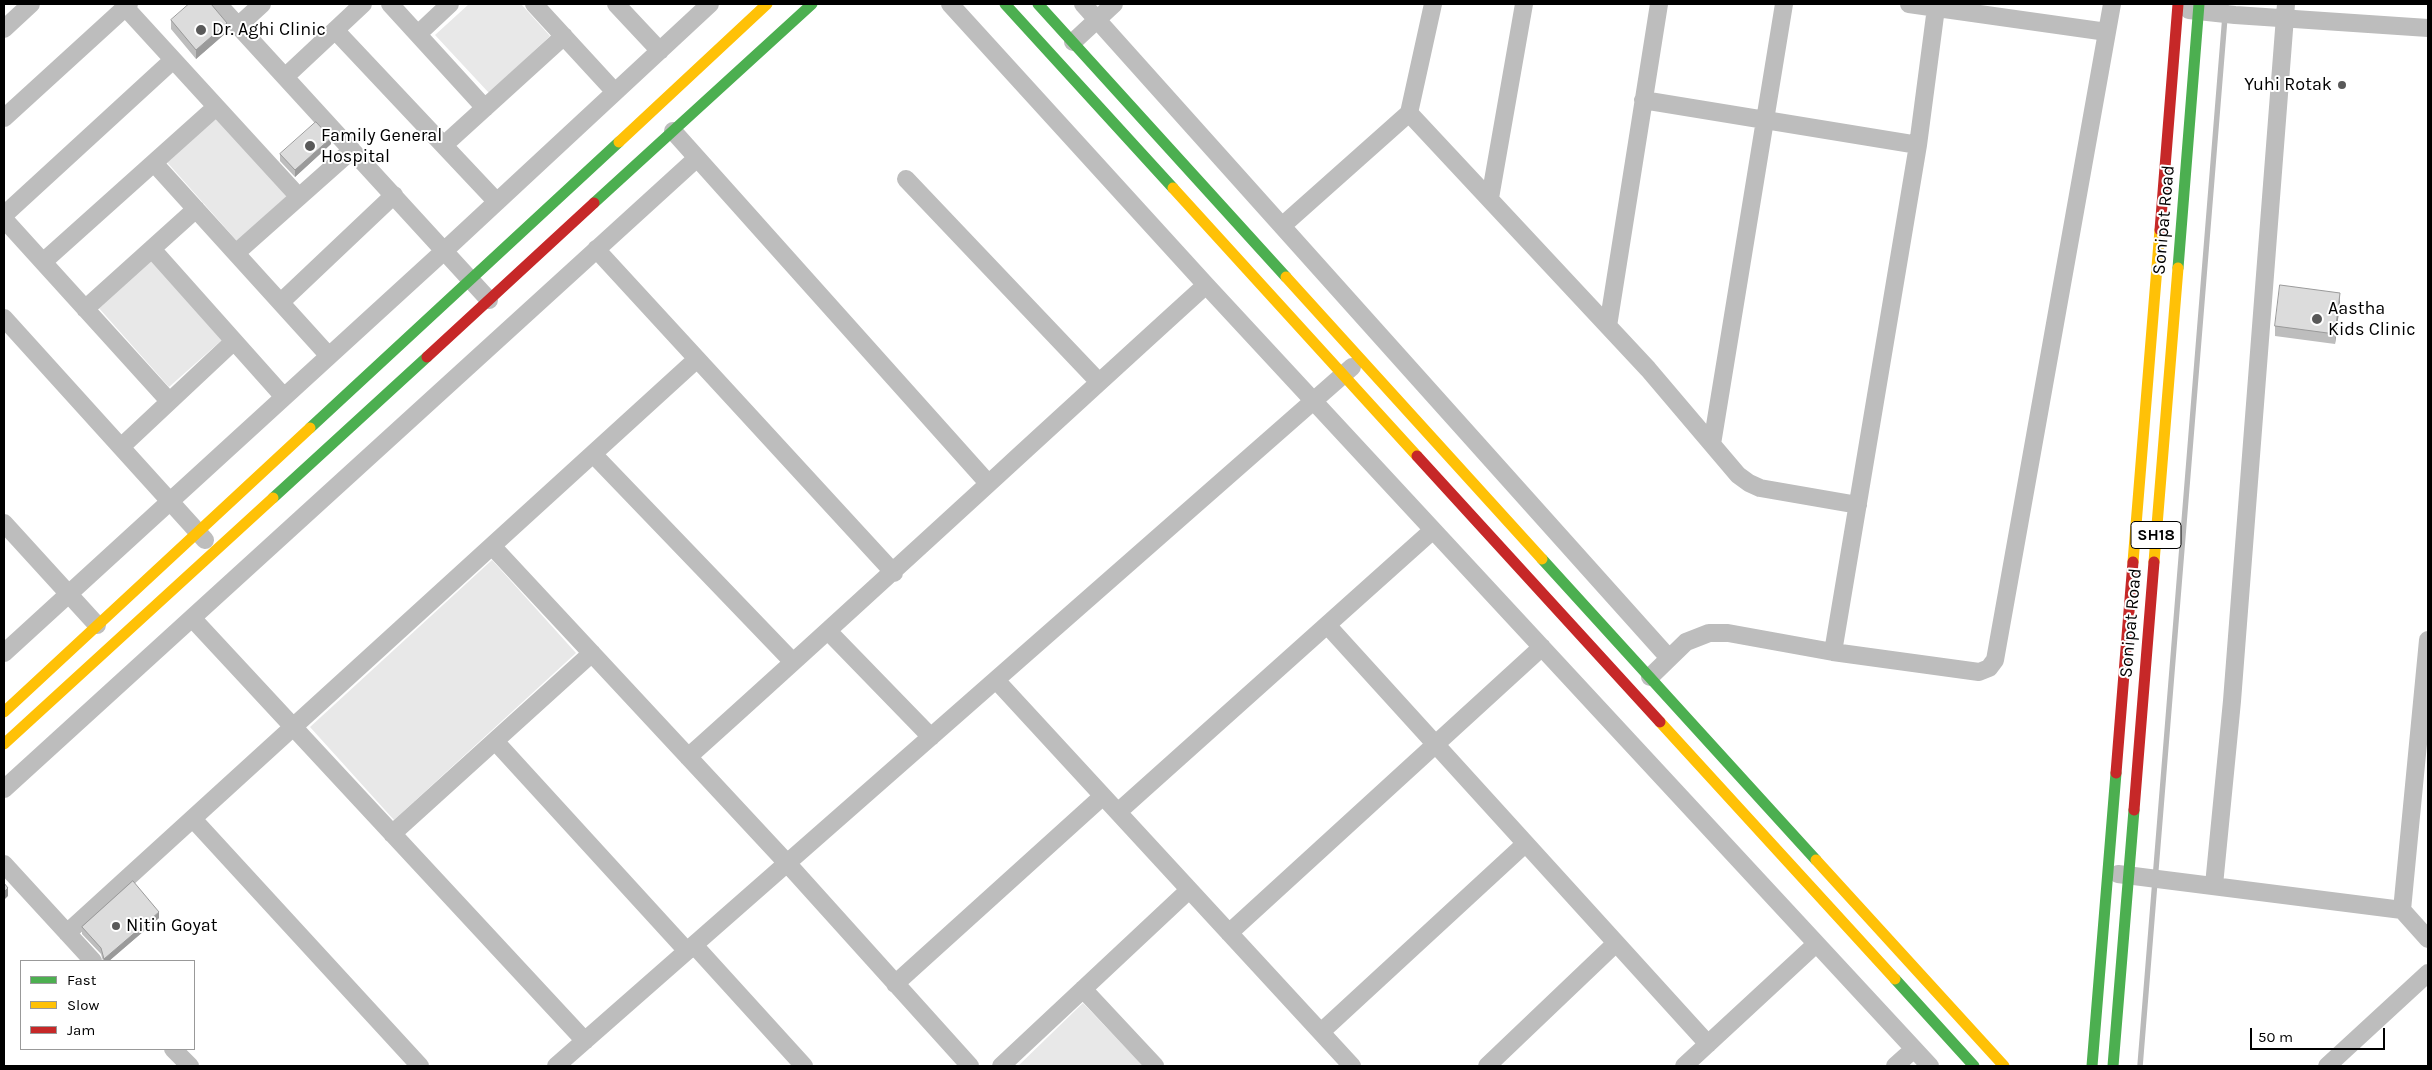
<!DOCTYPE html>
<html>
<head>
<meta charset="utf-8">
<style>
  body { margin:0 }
  #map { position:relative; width:2432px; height:1070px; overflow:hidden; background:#fff; font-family:Karla,sans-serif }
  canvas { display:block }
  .frame { position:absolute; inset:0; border:5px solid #000; pointer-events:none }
  .legend { position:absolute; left:20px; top:960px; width:175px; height:90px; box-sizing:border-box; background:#fff; border:1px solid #999; margin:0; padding:6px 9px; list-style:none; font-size:15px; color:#000 }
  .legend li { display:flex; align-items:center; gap:10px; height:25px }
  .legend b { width:25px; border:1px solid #999 }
  .scale { position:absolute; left:2250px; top:1028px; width:135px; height:22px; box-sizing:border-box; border:2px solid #000; border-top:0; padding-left:6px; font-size:15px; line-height:18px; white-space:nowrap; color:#000; -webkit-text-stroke:4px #fff; paint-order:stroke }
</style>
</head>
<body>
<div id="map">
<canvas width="2432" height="1070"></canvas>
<div class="frame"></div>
<ul class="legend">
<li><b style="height:6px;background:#4caf50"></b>Fast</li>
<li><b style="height:6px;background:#ffc107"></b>Slow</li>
<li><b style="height:6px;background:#c62828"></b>Jam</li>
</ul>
<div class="scale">50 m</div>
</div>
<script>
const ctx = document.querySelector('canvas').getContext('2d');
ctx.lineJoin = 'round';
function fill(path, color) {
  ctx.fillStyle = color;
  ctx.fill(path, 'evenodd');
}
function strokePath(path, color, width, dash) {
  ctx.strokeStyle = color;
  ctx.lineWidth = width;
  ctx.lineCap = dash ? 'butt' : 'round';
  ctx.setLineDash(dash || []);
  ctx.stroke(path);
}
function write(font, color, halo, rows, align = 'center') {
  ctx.font = font + ' Karla,sans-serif';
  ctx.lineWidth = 4;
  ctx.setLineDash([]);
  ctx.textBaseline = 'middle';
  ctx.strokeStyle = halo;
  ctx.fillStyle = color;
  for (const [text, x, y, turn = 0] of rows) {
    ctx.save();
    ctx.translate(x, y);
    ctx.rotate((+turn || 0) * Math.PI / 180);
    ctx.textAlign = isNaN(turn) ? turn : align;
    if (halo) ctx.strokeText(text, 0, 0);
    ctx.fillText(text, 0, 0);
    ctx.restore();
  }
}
fill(new Path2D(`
  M469,4H521L550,36L489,93L435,35Z
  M216,116L287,196L237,241L166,161Z
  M151,258L223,339L169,387L98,307Z
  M492,560L576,653L394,820L310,727Z
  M1083,1003L1143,1066H1018Z`), '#e8e8e8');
strokePath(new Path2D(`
  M2140,1066L2226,4`), '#bababa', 5.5);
strokePath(new Path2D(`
  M218,4L489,300
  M390,4L485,108
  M534,4L615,92
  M616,4L660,51
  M950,4L1206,285L1930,1066
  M1083,4L1669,658
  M1909,4L2107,32
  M125,7L299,197
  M2189,10L2235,15L2428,28
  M238,26L262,4
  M4,29L31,4
  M335,30L497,202
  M418,34L450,4
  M1073,42L1114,4
  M285,77L363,4
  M1643,100L1918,145
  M1409,113L1648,369L1738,475L1749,483L1760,488L1858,505
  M4,118L129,4
  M673,131L988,483
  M444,145L564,36
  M154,163L329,356
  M906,179L1099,382
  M1490,198L1524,4
  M4,215L173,60
  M4,219L169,401
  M1282,226L1409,113L1433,4
  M152,249L284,397
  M596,249L894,573
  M236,253L352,150
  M43,262L216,107
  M281,302L394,195
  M85,309L196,209
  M4,318L205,540
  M1608,326L1659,4
  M1712,444L1784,4
  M121,447L234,341
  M593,454L793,662
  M4,523L97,625
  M492,546L787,863L970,1066
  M192,618L585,1041
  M1328,626L1708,1044
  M828,631L931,737
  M1833,652L1918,145L1936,8
  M4,653L444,251L710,4
  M1650,677L1686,642L1709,633H1728L1833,652L1979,672L1989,668L1995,660L2112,4
  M996,680L1352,1066
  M495,741L687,951
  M688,757C862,601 1033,442 1206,285
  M4,789L697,158
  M1118,812L1433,530
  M193,819L420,1066
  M392,834L592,653
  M4,864L93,961
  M2118,874L2402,910L2428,939
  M2214,885L2232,701L2286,4
  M2402,910L2428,640
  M67,933L697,359
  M1229,933L1542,647
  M694,945L804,1066
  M895,984L1103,796
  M1083,989L1155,1066
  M1321,1032L1525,844
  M173,1049L190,1066
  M556,1066L1352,367
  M1001,1066L1189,890
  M1487,1066L1616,943
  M1684,1066L1816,944
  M1895,1066L1914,1049
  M2327,1066L2428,973`), '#bdbdbd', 18);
strokePath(new Path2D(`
  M1005,4L1173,188
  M1038,4L1286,277
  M594,203L812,4
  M2178,268L2199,4
  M310,428L619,142
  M273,498L427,357
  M1542,559L1816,860
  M1895,979L1974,1066
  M2092,1066L2116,773
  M2113,1066L2134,810`), '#4caf50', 11);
strokePath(new Path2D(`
  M619,142L767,4
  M1173,188L1417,456
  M1286,277L1542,559
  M2133,562L2160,230
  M2154,562L2178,268
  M4,712L310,428
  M1660,722L1895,979
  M4,744L273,498
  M1816,860L2004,1066`), '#ffc107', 11);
strokePath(new Path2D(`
  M2160,230L2178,4
  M427,357L594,203
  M1417,456L1660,722
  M2116,773L2133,562
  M2134,810L2154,562`), '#c62828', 11);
fill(new Path2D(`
  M171,20L227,32L196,59L171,29Z
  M331,144L295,177L280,161V154Z
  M2340,303L2335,344L2275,336V326Z
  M159,918L109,961H103L101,954L82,934V927Z`), '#bdbdbd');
fill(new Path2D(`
  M227,23V32L196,59V50Z
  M331,138V144L295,177V170Z
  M2340,293V303L2335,344V334Z
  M8,888V896L4,900V892Z
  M159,912V918L109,961H104V959Z`), '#9a9a9a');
const building = new Path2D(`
  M189,4H211L227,23L196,50L171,20Z
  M316,122L331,138L295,170L280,154Z
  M2280,285L2340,293L2335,334L2275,326Z
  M133,881L159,912L104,959L101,948L82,927Z
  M4,883L8,888L4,892Z`);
fill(building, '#dcdcdc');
strokePath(building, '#9a9a9a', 1);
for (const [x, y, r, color] of [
  [201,30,6,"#595959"],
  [2342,85,5,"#595959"],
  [310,146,6,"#595959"],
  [2317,319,6,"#595959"],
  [116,926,5,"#595959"]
]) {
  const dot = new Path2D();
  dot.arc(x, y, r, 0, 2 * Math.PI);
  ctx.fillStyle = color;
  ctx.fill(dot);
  strokePath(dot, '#fff', 2);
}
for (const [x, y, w] of [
  [2156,535,50]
]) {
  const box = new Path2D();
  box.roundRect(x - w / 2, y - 13.5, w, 27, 4);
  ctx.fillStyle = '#fff';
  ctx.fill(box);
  strokePath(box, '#000', 1);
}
write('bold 16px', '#000', null, [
  ["SH18",2156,535]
]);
write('18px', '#000', '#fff', [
  ["Dr. Aghi Clinic",212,30],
  ["Yuhi Rotak",2332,85,"right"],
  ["Family General",321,136],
  ["Hospital",321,157],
  ["Aastha",2328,309],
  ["Kids Clinic",2328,330],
  ["Nitin Goyat",126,926]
], 'left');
write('18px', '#000', '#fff', [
  ["Sonipat Road",2164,220,-85],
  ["Sonipat Road",2131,623,-85]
]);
</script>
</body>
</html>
